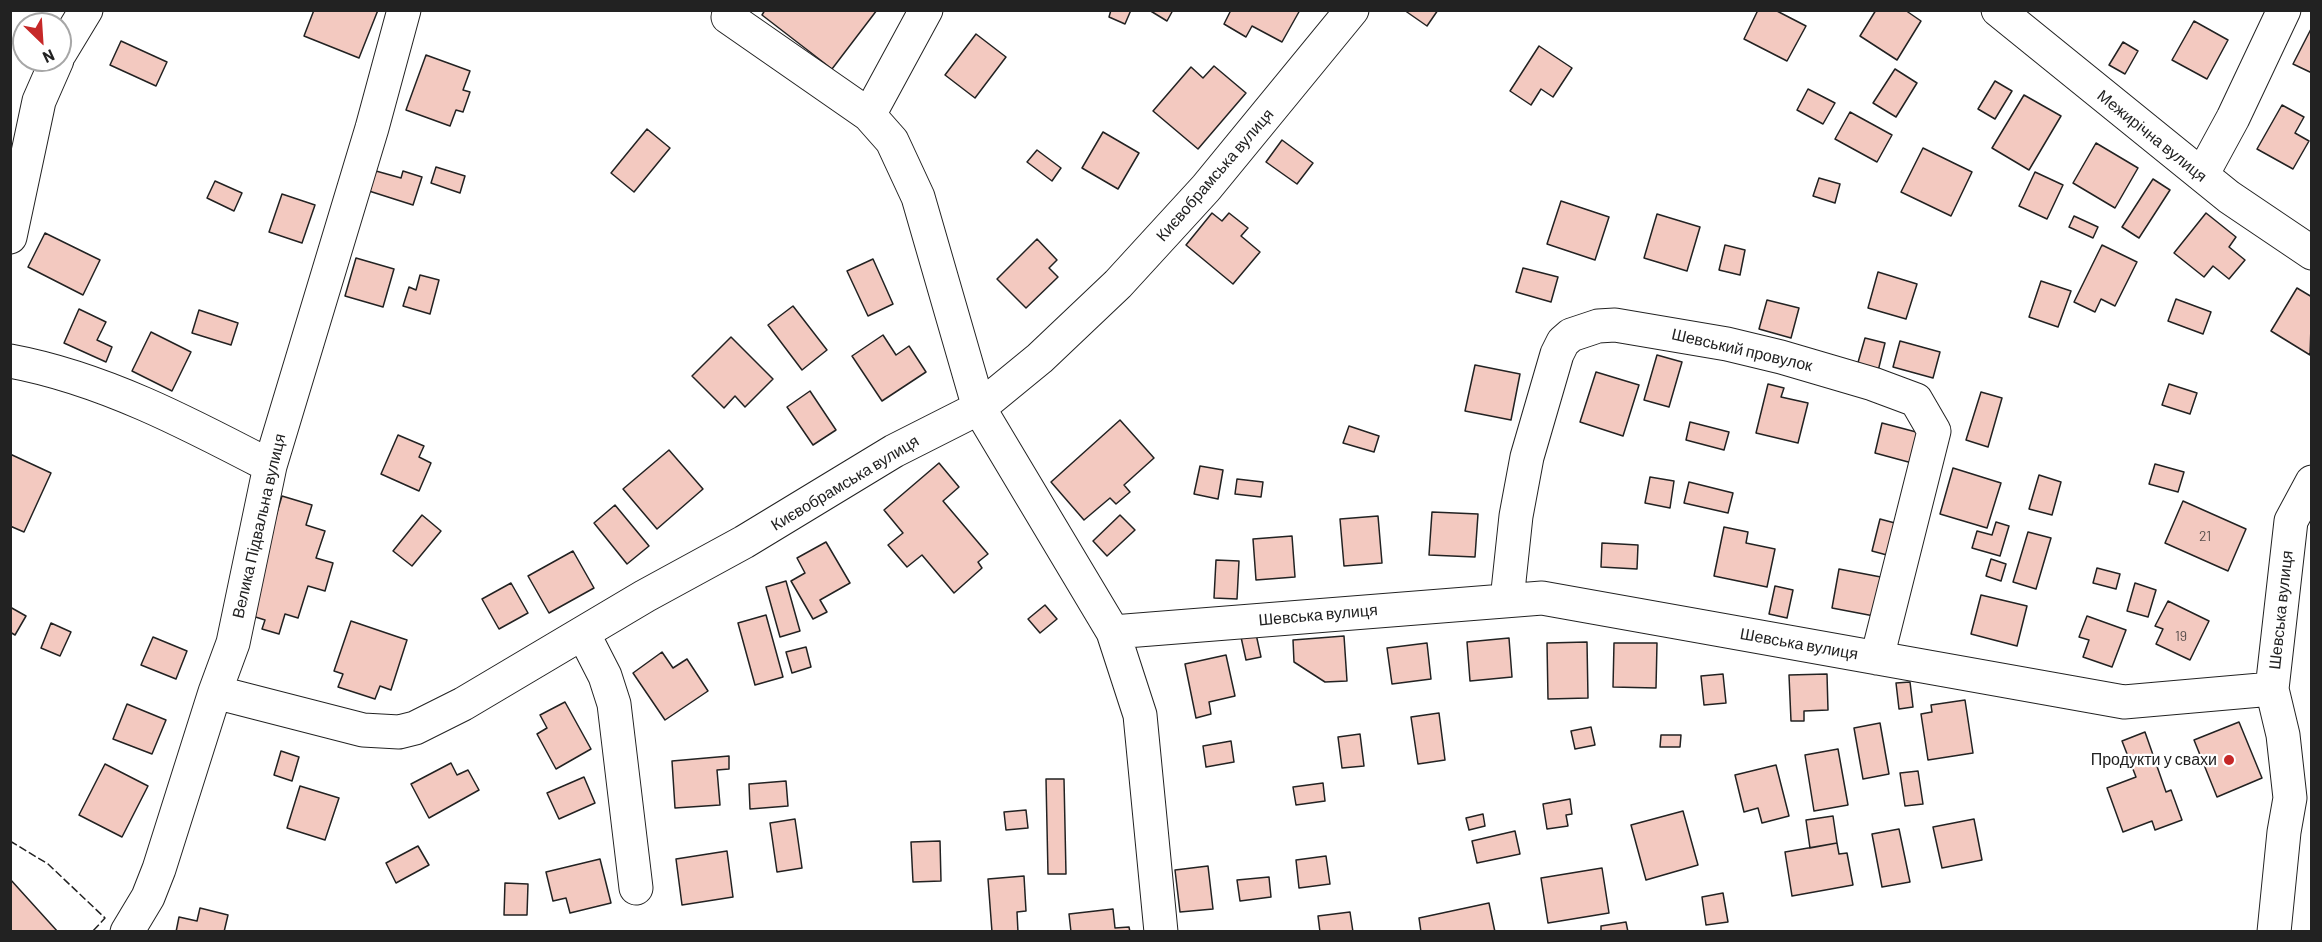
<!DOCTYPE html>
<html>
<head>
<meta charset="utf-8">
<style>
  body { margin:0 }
  #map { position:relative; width:2322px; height:942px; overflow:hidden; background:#fff; font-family:Barlow,sans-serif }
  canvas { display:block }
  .frame { position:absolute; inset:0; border:12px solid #222; pointer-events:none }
  .north { position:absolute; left:12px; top:12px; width:60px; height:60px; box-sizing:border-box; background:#fff; border:2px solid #a7a7a7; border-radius:50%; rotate:155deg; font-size:16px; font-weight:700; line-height:24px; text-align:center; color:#222 }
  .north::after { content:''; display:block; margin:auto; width:21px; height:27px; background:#c62828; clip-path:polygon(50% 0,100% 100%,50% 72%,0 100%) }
</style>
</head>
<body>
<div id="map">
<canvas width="2322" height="942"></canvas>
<div class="frame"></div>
<div class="north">N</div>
</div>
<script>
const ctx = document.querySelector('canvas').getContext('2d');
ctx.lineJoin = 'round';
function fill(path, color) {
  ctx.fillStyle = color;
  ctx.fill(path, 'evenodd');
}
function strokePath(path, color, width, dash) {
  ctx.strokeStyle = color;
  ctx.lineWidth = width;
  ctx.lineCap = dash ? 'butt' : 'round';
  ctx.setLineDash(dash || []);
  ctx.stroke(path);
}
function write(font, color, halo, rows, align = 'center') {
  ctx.font = font + ' Barlow,sans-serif';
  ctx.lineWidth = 4.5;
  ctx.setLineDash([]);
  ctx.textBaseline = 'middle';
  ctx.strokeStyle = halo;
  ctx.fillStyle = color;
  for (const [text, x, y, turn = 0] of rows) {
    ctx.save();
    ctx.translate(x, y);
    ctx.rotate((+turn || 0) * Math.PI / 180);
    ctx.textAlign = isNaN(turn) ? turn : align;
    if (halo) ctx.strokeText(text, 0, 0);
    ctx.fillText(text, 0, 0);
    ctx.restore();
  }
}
const building = new Path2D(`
  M314,10H378L359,58L304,36Z
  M765,10H877L832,69L762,15Z
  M1111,10H1131L1125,24L1109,17Z
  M1149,10H1173L1167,21Z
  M1231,10H1300L1282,42L1252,26L1246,37L1224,24Z
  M1404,10H1438L1427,26Z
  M1758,10H1775L1806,26L1787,61L1744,39Z
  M1876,10H1905L1921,21L1897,60L1860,36Z
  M2194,21L2228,40L2207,79L2172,60Z
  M2312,27V73L2293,64Z
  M976,34L1006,57L975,98L945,75Z
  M121,41L167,62L156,86L110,65Z
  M2123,42L2138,51L2125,74L2109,65Z
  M1539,46L1572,68L1553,97L1541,89L1531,105L1510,91Z
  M426,55L470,71L463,90L470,92L463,112L456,110L450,126L406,110Z
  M1214,66L1246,93L1198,149L1153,111L1191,67L1203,78Z
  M1895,69L1917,83L1896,117L1873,103Z
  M1995,81L2012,91L1995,119L1978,109Z
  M1808,89L1835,103L1823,124L1797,110Z
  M2024,95L2061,116L2029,170L1992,148Z
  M2282,105L2304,117L2295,133L2309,141L2293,169L2257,149Z
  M1850,112L1892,135L1877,162L1835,139Z
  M647,129L670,148L634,192L611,173Z
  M1103,132L1139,153L1118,189L1082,168Z
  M1282,140L1313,163L1297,184L1266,162Z
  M2096,143L2138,168L2115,208L2073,183Z
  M1923,148L1972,172L1951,216L1901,192Z
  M1037,150L1061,168L1052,181L1027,162Z
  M436,167L465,176L460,193L431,183Z
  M376,171L401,178L403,171L422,177L413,205L369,191Z
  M2035,172L2063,185L2047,219L2019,206Z
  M1819,178L1840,184L1835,203L1813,196Z
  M2153,179L2170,190L2139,238L2122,227Z
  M215,181L242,193L234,211L207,198Z
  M282,194L315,205L302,243L269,232Z
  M1561,201L1609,217L1595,260L1547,244Z
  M1212,213L1222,221L1229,213L1248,228L1241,236L1260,252L1233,284L1186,245Z
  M2206,213L2236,237L2229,247L2245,260L2229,279L2213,266L2204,277L2174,253Z
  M1657,214L1700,227L1687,271L1644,258Z
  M2074,216L2098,227L2093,238L2069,227Z
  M45,233L100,260L83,295L28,267Z
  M1037,239L1057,260L1049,268L1058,277L1026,308L997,279Z
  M1725,245L1745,250L1740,275L1719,270Z
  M2102,245L2137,262L2115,306L2101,299L2095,312L2074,302Z
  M356,258L394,269L383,307L345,296Z
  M873,259L893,304L868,316L847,271Z
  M1523,268L1558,277L1551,302L1516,292Z
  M1878,272L1917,284L1906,319L1868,308Z
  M420,275L439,280L430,314L403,306L409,287L416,290Z
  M2041,281L2071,291L2058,327L2029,317Z
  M2297,288L2312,297L2310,355L2271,331Z
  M2176,299L2211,312L2203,334L2168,321Z
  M1767,300L1799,308L1791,338L1759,329Z
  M793,306L827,350L802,370L768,325Z
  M79,309L106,322L97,340L112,347L106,362L64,343Z
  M199,310L238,323L231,345L192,333Z
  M151,332L191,352L172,391L132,371Z
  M883,335L896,355L909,346L926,372L882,401L852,356Z
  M731,337L773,379L745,407L735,396L724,408L692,376Z
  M1865,338L1885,343L1878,371L1857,366Z
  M1900,341L1940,352L1933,378L1893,367Z
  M1657,355L1682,362L1669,407L1644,400Z
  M1475,365L1520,374L1511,420L1465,411Z
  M1596,372L1639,385L1623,436L1580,422Z
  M1768,384L1784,388L1781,397L1808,403L1798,443L1756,433Z
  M2169,384L2197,393L2190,414L2162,405Z
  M810,391L836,430L813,445L787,407Z
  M1981,392L2002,398L1988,447L1966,440Z
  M1120,420L1154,458L1124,485L1130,492L1116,504L1110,498L1084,520L1051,482Z
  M1690,422L1729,432L1724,450L1686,440Z
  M1882,423L1920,433L1912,463L1875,453Z
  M1349,426L1379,436L1374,452L1343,443Z
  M398,435L424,446L419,457L431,463L419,491L381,474Z
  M669,450L703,489L657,529L623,489Z
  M10,454L51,473L24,532L10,526Z
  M939,463L959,487L943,501L988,554L978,562L982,568L954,593L922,555L907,567L888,545L903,533L884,510Z
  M2155,464L2184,472L2178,492L2149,484Z
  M1200,466L1223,470L1218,499L1194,494Z
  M1953,468L2001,483L1987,528L1940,514Z
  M2039,475L2061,482L2052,515L2029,509Z
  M1650,477L1674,481L1670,508L1645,503Z
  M1237,479L1263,482L1261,497L1235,494Z
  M1689,482L1733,493L1728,513L1684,503Z
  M282,496L312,505L306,525L325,531L316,558L333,563L325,591L308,586L298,618L285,614L279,634L262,629L265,620L246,614Z
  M2183,501L2246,529L2228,571L2165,543Z
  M615,505L649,546L627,564L594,523Z
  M1432,512L1478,514L1475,557L1429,555Z
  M422,515L441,531L412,566L393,551Z
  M1120,515L1135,530L1107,556L1093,541Z
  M1378,516L1382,563L1344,566L1340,519Z
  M1880,519L1906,526L1898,558L1872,551Z
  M1996,522L2009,526L2000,556L1972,548L1977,531L1992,535Z
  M1724,527L1748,532L1746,543L1775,549L1767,587L1714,576Z
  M2028,532L2051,538L2036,589L2013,582Z
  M1292,536L1295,577L1256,580L1253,539Z
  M826,542L850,583L820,600L827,612L813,619L791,581L805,573L797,558Z
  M1602,543L1638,545L1637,569L1601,567Z
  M573,551L594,588L549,613L528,576Z
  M1991,559L2006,564L2001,581L1986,576Z
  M1216,560L1239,561L1237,599L1214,598Z
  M2097,568L2120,574L2116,589L2093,583Z
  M1839,569L1886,578L1874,616L1832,608Z
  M786,581L800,631L780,637L766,587Z
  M511,583L528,613L499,629L482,599Z
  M2135,583L2156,590L2148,617L2127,611Z
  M1775,586L1793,590L1787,618L1769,614Z
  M1981,595L2027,606L2017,646L1971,634Z
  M2168,601L2209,621L2190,660L2156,644L2163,629L2155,626Z
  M1045,605L1057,619L1040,633L1028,619Z
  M10,607L26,616L15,635L10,632Z
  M766,615L783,677L755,685L738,623Z
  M2087,616L2126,630L2112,667L2083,657L2089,640L2079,637Z
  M351,621L407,640L391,690L380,686L375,699L338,687L343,674L334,671Z
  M51,623L71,632L60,656L41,648Z
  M1256,634L1261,657L1246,660L1241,637Z
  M1344,636L1347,681L1325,682L1294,662L1293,640Z
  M153,637L187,651L176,679L141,665Z
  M1509,638L1512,677L1470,681L1467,642Z
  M1587,642L1588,698L1548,699L1547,643Z
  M1427,643L1431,679L1392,684L1387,648Z
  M1614,643H1657L1656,688L1613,687Z
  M806,647L811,667L792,673L786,652Z
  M662,652L673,668L687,659L708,691L665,720L633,673Z
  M1226,655L1235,696L1209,702L1211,714L1196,718L1185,664Z
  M1723,674L1726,703L1704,705L1701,676Z
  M1827,674L1828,710L1804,711V721H1791L1789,675Z
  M1910,682L1913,707L1899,709L1896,683Z
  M1965,700L1973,753L1928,760L1921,714L1932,712L1931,705Z
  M565,702L591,749L556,769L537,734L547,728L540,715Z
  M127,704L166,720L152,754L113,739Z
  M1439,713L1445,760L1418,764L1411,717Z
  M2239,722L2262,778L2217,797L2194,740Z
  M1880,723L1889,774L1863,779L1854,728Z
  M1591,727L1595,745L1575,749L1571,731Z
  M2145,732L2166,792L2171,790L2182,820L2155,830L2152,821L2123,832L2107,788L2136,777L2122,741Z
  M1360,734L1364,766L1342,768L1338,737Z
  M1661,735H1681L1680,747H1660Z
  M1231,741L1234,762L1206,767L1203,746Z
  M1838,749L1848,805L1814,811L1805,755Z
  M281,751L299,757L292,781L274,775Z
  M729,756V769L717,770L720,805L675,808L672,761Z
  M451,763L457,775L468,770L479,790L429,818L411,784Z
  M105,764L148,786L122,837L79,815Z
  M1776,765L1789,816L1762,823L1758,808L1744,812L1735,775Z
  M1918,771L1923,804L1905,806L1900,773Z
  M584,777L595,803L559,819L547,793Z
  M1046,779H1064L1066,874H1048Z
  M786,781L788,806L750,809L749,784Z
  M1323,783L1325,801L1296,805L1293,787Z
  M300,786L339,798L325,840L287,828Z
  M1570,799L1572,814L1566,815L1568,826L1547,829L1543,804Z
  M1026,810L1028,828L1006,830L1004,812Z
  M1683,811L1698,865L1646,880L1631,825Z
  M1483,814L1485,826L1469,830L1466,818Z
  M1833,816L1837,843L1810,848L1806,820Z
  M795,819L802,868L777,872L770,823Z
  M1974,819L1982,860L1942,868L1933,827Z
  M1899,829L1910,882L1882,887L1872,834Z
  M1515,831L1520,854L1477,863L1472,841Z
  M940,841L941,881L913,882L911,842Z
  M1837,843L1839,854L1847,853L1853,885L1792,896L1785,852Z
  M418,846L429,865L396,883L386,863Z
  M727,851L733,897L682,905L676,859Z
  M1326,856L1330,884L1299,888L1296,860Z
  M600,859L611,903L570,913L566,898L553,901L546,872Z
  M1208,866L1213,909L1180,912L1175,870Z
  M1602,868L1609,913L1548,923L1541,878Z
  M1024,876L1026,911L1017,912L1018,932H992L988,879Z
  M1269,877L1271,897L1240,901L1237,880Z
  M10,879L58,932H10Z
  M505,883L528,884L527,915H504Z
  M1723,893L1728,922L1706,925L1702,897Z
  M1489,903L1495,932H1421L1419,918Z
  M200,908L228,915L224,932H176L179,917L197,921Z
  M1113,909L1115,928L1129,927L1130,932H1071L1069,914Z
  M1350,912L1353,932H1320L1318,916Z
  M1626,922L1628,932H1601V926Z`);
fill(building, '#f3c9c0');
strokePath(building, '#222', 1.5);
const minor = new Path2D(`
  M732,10L728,17L869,115L926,10
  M1998,10L2229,197L2312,253
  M60,53L86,10
  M869,115L892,141L918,197L979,408L1113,632L1140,715L1161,932
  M2202,175L2233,118L2284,10
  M10,237L39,101L57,60
  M10,361C102,378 188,423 270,466
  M1507,600L1516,516L1527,457L1557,354L1563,342L1571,335L1598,326L1615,325L1727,344L1781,357L1873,384L1916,400L1934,431L1877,658
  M1113,632L1542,598L2124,702L2272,689
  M583,633L605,676L614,704L636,888
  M215,692L363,730L399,732L415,728L463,704L645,596L744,542L894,451L979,408L1040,358L1118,284L1206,188L1352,10
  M127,932L148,897L159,869L215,692L233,643L270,466L372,128L404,10
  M2274,932L2284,832L2290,798L2283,735L2272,689L2291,521L2312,482`);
strokePath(minor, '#222', 35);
strokePath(minor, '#fff', 33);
strokePath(new Path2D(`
  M10,841L48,864L105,918L92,932`), '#222', 1.5, [8, 3]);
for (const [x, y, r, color] of [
  [2229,760,6,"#c62828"]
]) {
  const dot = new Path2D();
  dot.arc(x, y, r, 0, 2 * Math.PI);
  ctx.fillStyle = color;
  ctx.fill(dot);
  strokePath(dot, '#fff', 2);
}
write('14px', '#564c4a', null, [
  ["21",2205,536],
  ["19",2181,636]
]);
write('16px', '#222', '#fff', [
  ["Межирічна вулиця",2152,136,39],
  ["Києвобрамська вулиця",1215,175,-49],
  ["Шевський провулок",1742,350,13],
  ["Києвобрамська вулиця",845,483,-31],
  ["Велика Підвальна вулиця",259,526,-77],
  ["Шевська вулиця",2281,610,-84],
  ["Шевська вулиця",1318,615,-5],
  ["Шевська вулиця",1799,644,10]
]);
write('16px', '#222', '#fff', [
  ["Продукти у свахи",2217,760]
], 'right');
</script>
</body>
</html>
